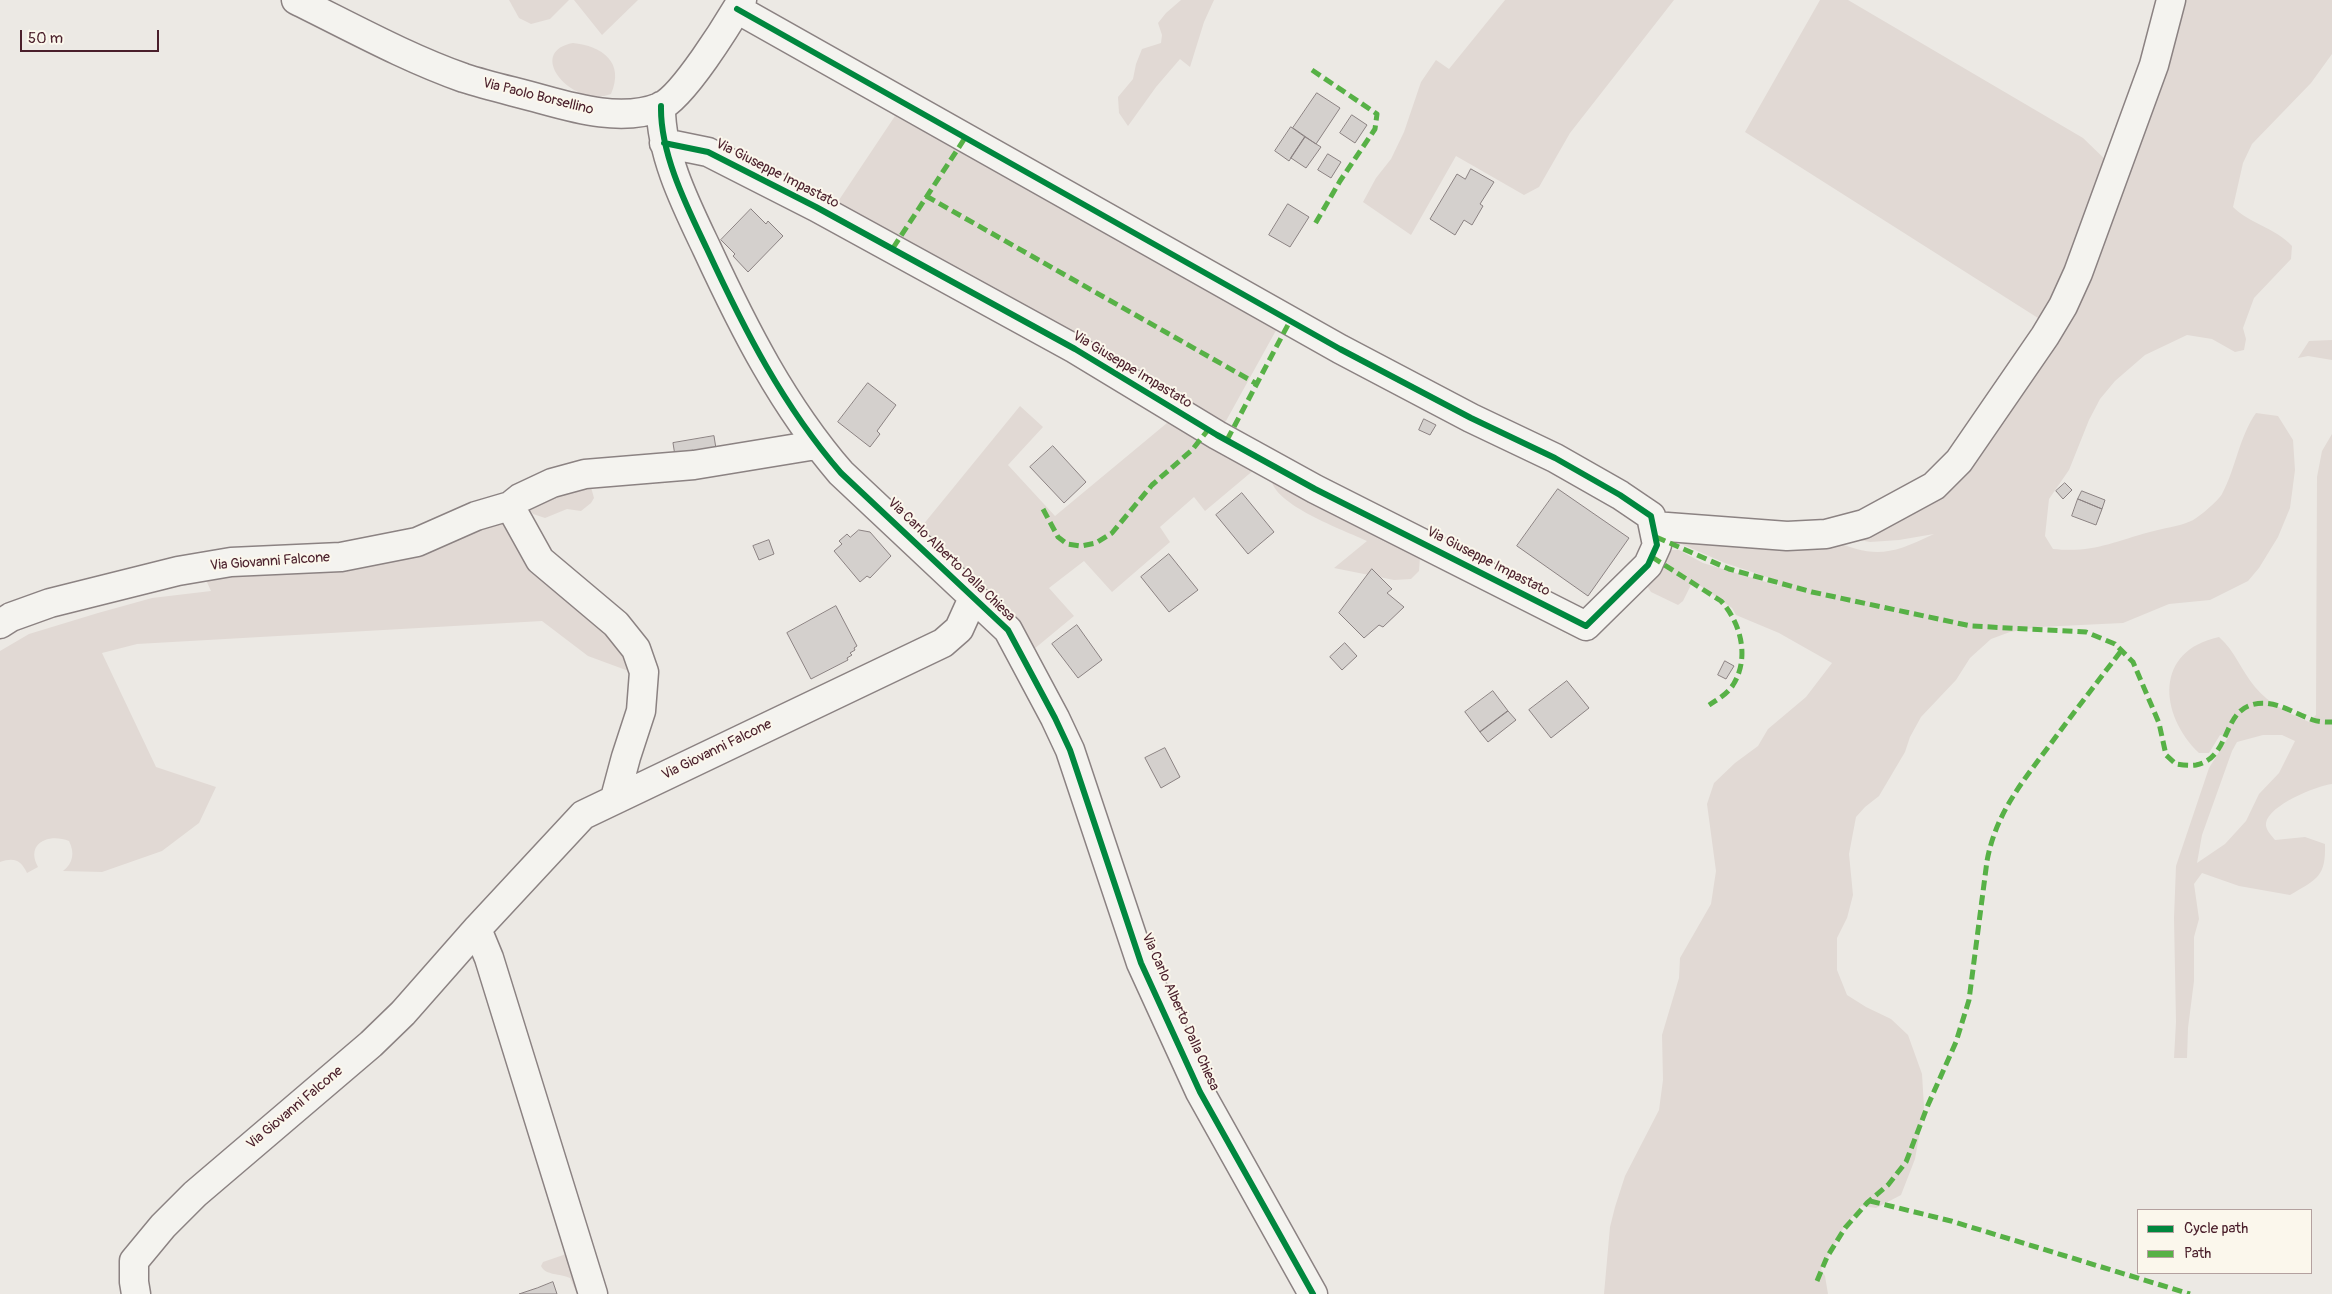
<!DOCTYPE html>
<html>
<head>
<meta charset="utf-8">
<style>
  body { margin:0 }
  #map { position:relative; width:2332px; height:1294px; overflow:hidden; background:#ece9e4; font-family:Pangolin,sans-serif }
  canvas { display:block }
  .legend { position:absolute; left:2137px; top:1209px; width:175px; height:65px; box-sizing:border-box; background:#fbf7ec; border:1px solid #b4a19f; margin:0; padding:6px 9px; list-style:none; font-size:15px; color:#4a1f2b }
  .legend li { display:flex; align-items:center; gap:10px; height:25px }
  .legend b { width:25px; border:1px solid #b4a19f }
  .scale { position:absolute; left:20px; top:30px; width:139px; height:22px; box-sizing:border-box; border:2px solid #4a1f2b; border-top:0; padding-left:6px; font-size:15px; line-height:18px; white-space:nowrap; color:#4a1f2b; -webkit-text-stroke:4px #fbf7ec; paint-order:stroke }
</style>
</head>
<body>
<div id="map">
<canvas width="2332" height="1294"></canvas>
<ul class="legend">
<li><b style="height:6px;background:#00873e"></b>Cycle path</li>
<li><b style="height:6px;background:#57b146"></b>Path</li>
</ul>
<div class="scale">50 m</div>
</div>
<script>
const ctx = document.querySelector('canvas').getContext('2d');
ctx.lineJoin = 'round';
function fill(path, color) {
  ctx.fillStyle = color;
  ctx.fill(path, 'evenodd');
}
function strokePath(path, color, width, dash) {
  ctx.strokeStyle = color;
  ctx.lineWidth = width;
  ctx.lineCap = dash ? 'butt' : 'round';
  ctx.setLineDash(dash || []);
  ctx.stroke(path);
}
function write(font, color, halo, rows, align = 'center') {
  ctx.font = font + ' Pangolin,sans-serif';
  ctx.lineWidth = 4;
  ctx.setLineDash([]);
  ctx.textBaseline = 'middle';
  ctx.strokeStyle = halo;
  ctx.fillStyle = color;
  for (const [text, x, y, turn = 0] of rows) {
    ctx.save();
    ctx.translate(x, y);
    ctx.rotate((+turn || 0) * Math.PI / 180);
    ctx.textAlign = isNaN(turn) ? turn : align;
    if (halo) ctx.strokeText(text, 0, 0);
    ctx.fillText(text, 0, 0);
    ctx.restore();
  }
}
fill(new Path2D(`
  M509,0H569L550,19L531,24L519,18Z
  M574,0H638L602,35Z
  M1181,0H1214L1204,22L1190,67L1180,59L1156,87L1128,126L1119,113L1118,97L1133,79L1136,64L1142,49L1161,43L1162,35L1158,23L1166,13Z
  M1505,0H1674L1570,133L1539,187L1524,195L1456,156L1411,235L1363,202L1376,178L1391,159L1404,132L1421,82L1436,60L1449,69Z
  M1820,0H1848L2083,138L2112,166L2049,325L1745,132Z
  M2176,0H2332V54L2311,83L2252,144L2243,163L2233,207C2250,224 2274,227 2292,246L2291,259L2254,298L2243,328L2246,339L2244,350L2235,352L2212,339L2187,335L2145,355L2115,381L2100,399L2089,420L2069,470L2049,499L2045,536L2053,549C2094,553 2112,542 2150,532C2163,528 2178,527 2191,521C2197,519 2219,500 2222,494C2236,468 2239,437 2256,413L2278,416L2293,440L2295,470L2290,508L2278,537L2259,568L2248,581L2210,600L2169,604L2123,623L2039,627L2010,632L1991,639L1970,658L1956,680L1921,717L1910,737L1905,752L1879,796L1865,807L1856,817L1849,854L1853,895L1847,918L1837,938V970L1847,995L1866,1007L1891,1019L1908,1035L1922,1074L1924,1107L1915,1159L1901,1195L1876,1208L1861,1206L1844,1227L1821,1269L1825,1276L1828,1294H1604L1610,1227L1615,1207L1625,1176L1659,1110L1663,1080L1662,1035L1679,978L1680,958L1711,904L1716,871L1707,804L1714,783L1735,763L1758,746L1768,729L1806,697L1832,663L1779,633L1736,615L1732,608L1693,581L1683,601L1678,605L1651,592L1645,583L1662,559L1672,550H1679L1703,563L1779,586L1773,579L1725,563L1670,539H1829C1875,559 1890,555 1934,534L1899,540L1870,542L1854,539L1899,512L2022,373Z
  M573,43C602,46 625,62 611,94C573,109 524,52 573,43Z
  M895,116L1279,325L1221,430L831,212Z
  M2332,340V360L2308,356L2298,358L2309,341Z
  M1020,406L1043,427L1008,465L1055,516L1173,418L1261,464L1205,511L1194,497L1160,527L1170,542L1112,592L1084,561L1049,588L1074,616L1028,654L918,531Z
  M2332,434V784C2316,786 2269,805 2266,823C2265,829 2271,835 2275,840L2305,837L2325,844C2326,877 2317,879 2290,895L2239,886L2202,873L2194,884L2199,919L2194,937V981L2188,1028L2187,1058H2174L2176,1022L2174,918L2176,866L2209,768L2229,736L2220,735L2209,753H2199C2159,714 2154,651 2219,637C2235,651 2241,670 2255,687C2269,704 2289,713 2309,722L2316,715L2317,477L2322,451ZM2263,735H2282L2295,741L2279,773L2259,794L2246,821L2225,844L2197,863L2202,835L2232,751L2237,742Z
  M1271,478L1420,557L1419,571L1411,579L1394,580L1334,568L1367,541C1344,530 1273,505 1271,478Z
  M589,480L594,498L591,503L581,511L567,509L545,518L533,514L527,507Z
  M488,523L504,524L518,536L630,645L634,673L588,656L542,621L137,644L102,653L156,767L216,787L199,823L162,851L102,872L63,871C73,863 75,853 69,841C49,833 25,843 38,867L27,873C21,860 14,857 0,862V651L29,634L98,613L152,598L211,591L206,580L213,576Z
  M572,1252L588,1294H577L570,1278C560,1273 546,1276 541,1266L543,1262Z`), '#e1d9d4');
const building = new Path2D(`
  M1317,93L1340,108L1316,144L1293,128Z
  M1352,115L1367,125L1355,143L1340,133Z
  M1291,127L1305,137L1289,161L1275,151Z
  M1305,137L1321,147L1306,168L1291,158Z
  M1328,154L1341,162L1331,178L1318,170Z
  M1471,169L1494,182L1480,204L1483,206L1472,225L1464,220L1455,235L1430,219L1457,174L1465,179Z
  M1288,204L1309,217L1290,247L1269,235Z
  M751,209L766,224L768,221L783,236L748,272L733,256L735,254L721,240Z
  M868,383L896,405L877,431L880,434L870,447L838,422Z
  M1424,419L1436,425L1430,435L1419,430Z
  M714,436L717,455L676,462L673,443Z
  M1053,446L1086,482L1064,503L1030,467Z
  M2065,483L2072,490L2063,499L2056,491Z
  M1558,489L1629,538L1588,596L1517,546Z
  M2082,491L2105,500L2102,509L2078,499Z
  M1242,493L1274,532L1248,554L1216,515Z
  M2078,499L2102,509L2096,525L2072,516Z
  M859,530L870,532L891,556L870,578L867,576L860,582L834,551L842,544L839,541L847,534L850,537Z
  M769,540L774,554L759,560L753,546Z
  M1169,554L1198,590L1169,612L1141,577Z
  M1372,569L1392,589L1387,593L1404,607L1383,627L1379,625L1364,638L1339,613Z
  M836,606L857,646L854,648L855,650L850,653L852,655L847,658L848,660L811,679L787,633Z
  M1077,625L1102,660L1078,678L1052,644Z
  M1345,643L1357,656L1342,670L1330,657Z
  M1725,661L1734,666L1726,679L1718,675Z
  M1567,681L1589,708L1551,738L1529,710Z
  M1493,691L1508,711L1480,732L1465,712Z
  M1508,711L1516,720L1488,742L1480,732Z
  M1165,748L1180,777L1161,788L1145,758Z
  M553,1282L557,1294H519L537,1288Z`);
fill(building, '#d4d0cd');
strokePath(building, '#8b8282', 1);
const minor = new Path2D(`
  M296,0C351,27 407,58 464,78C489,86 516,92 541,99C577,109 623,122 660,107C683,97 728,24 742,0
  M661,106C660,154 687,207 707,249C744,329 783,406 841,473L1008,630L1055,718L1070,750L1141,963L1200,1092L1313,1294
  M664,143L708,152L816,207L1075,349L1217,435L1315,489L1586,626L1648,565L1657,545L1651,516L1620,495L1555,458L1471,418L1340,349L737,9
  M510,506L540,560L616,624L636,649L644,672L641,711L626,757L615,798
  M1654,526L1787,536L1826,534L1864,524L1934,486L1959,461L2045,336L2063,306L2078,273L2154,65L2171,0
  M0,624L11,617L50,603L178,571L231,562L341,557L417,542L476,516L510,506L520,498L552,483L585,474L694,465L816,445
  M477,929L489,958L593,1294
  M136,1294L134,1282V1261L163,1226L195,1194L371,1044L403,1013L477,929L583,815L943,643L959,629L973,598`);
strokePath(minor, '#8b8282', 31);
strokePath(minor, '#f4f3ef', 28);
strokePath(new Path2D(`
  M1312,70L1377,114L1375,129L1340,181L1315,224
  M926,196L1257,384
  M893,248L965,138
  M1227,440L1290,321
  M1043,509L1058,537L1067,544L1081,546L1096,543L1112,533L1152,485L1192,450L1208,430
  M1656,537L1729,569L1812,592L1971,626L2086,632L2115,644L2133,662L2159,723L2166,755L2176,764C2182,765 2190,766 2196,765C2230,758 2222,714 2251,705C2273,698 2293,713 2313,720C2319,722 2326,722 2332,722
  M1652,557L1721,601C1741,623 1750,658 1733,685C1727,694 1717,700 1709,705
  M1870,1201L1951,1221L2190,1294
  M1817,1281L1827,1257L1845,1228L1867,1203L1888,1185L1906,1162L1928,1105L1956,1042L1969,1000L1987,861C1996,812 2024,780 2052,742C2075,711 2098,681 2121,651`), '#57b146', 5, [10, 5]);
strokePath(new Path2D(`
  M661,106C660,154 687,207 707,249C744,329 783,406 841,473L1008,630L1055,718L1070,750L1141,963L1200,1092L1313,1294
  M664,143L708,152L816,207L1075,349L1217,435L1315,489L1586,626L1648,565L1657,545L1651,516L1620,495L1555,458L1471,418L1340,349L737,9`), '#00873e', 6);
write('14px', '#4a1f2b', '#fbf7ec', [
  ["Via Paolo Borsellino",538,97,14],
  ["Via Giuseppe Impastato",777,174,27],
  ["Via Giuseppe Impastato",1132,370,31],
  ["Via Carlo Alberto Dalla Chiesa",951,560,44],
  ["Via Giovanni Falcone",270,562,-4],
  ["Via Giuseppe Impastato",1488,562,27],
  ["Via Giovanni Falcone",717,750,-26],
  ["Via Carlo Alberto Dalla Chiesa",1180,1012,66],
  ["Via Giovanni Falcone",295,1108,-40]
]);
</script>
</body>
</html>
